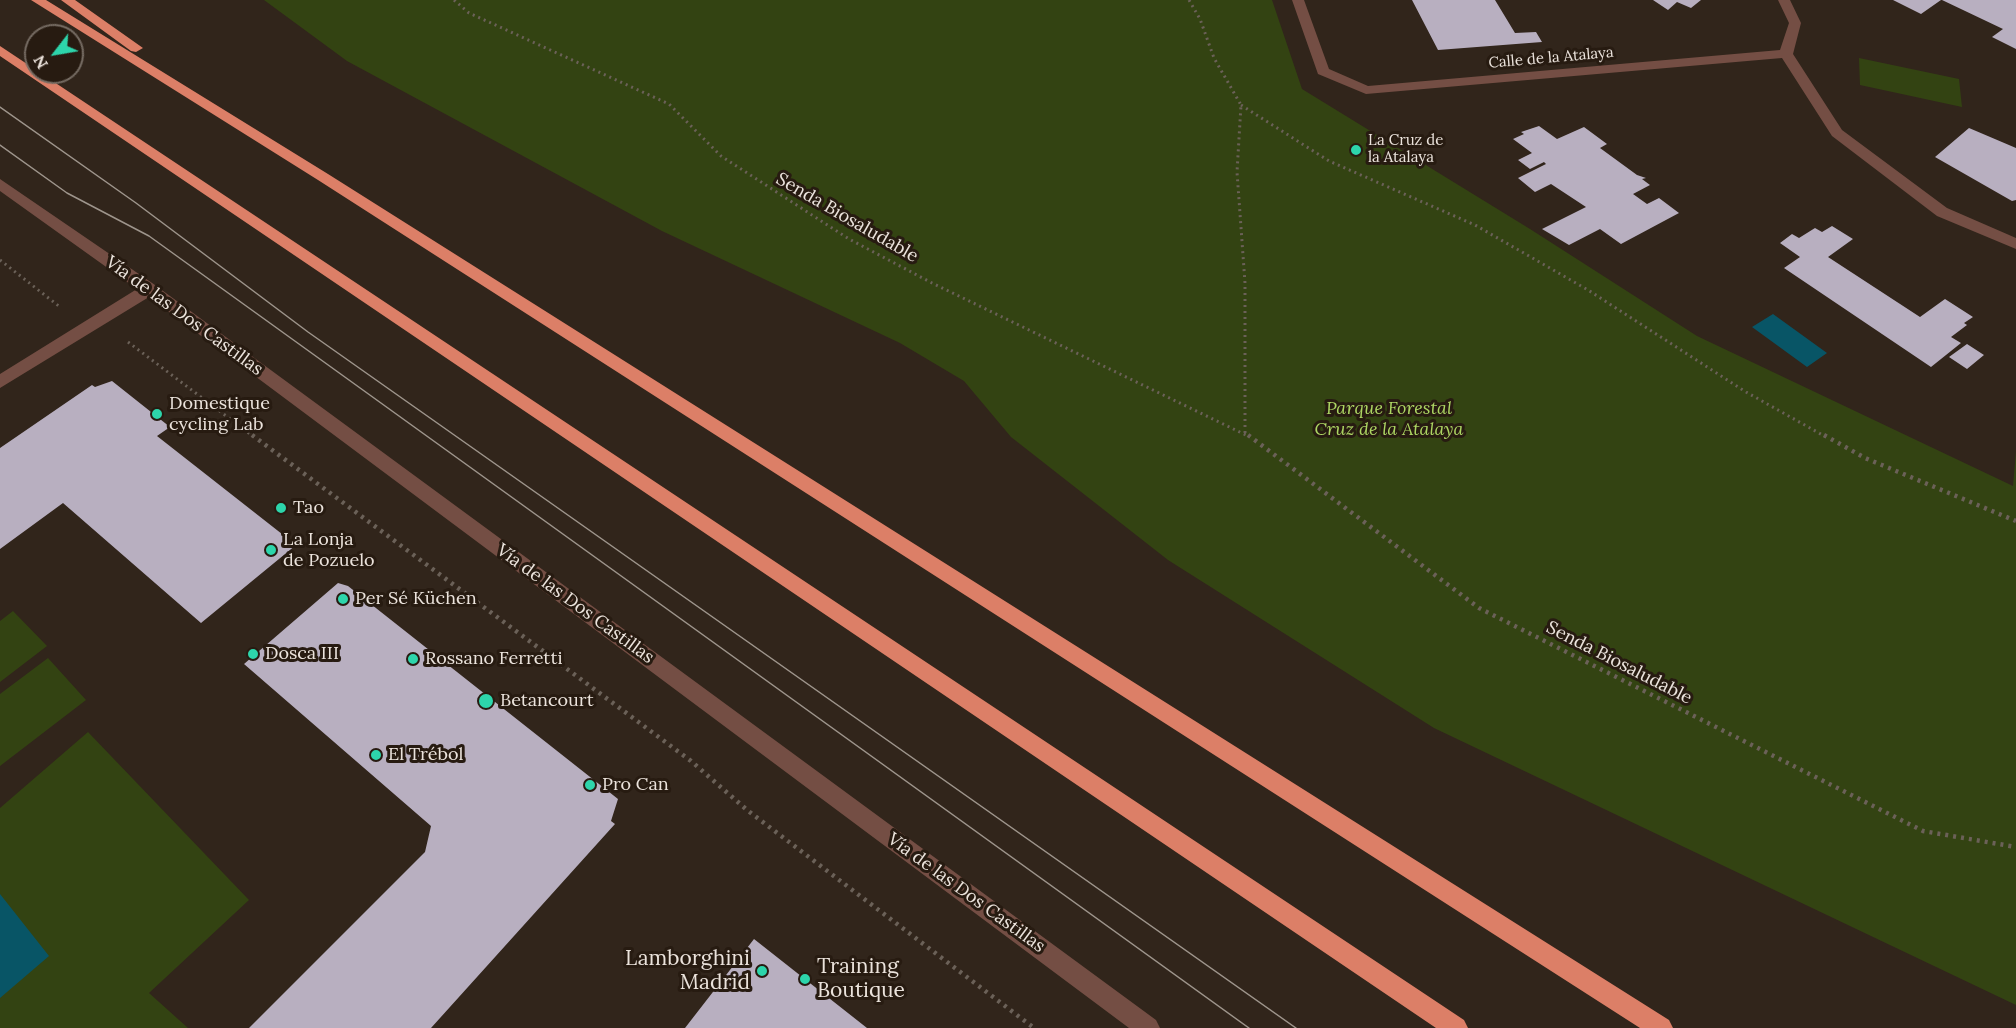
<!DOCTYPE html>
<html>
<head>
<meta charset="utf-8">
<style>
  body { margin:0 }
  #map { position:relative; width:2016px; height:1028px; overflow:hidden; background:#31251b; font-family:Lora,serif }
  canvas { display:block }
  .north { position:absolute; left:24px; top:24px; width:60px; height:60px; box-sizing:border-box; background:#271b11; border:2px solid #756b62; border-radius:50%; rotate:239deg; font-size:16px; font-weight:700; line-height:24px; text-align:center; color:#ebe3dc }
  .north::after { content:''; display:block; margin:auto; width:21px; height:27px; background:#2dd5ab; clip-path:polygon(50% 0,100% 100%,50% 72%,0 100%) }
</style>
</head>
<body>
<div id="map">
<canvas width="2016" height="1028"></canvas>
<div class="north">N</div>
</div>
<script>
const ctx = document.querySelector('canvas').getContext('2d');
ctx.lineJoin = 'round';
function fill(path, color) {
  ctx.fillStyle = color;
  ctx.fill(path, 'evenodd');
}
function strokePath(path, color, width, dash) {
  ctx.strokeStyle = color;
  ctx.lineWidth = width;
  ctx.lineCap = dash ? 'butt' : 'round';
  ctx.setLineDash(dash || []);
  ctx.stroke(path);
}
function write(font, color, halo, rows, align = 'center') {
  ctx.font = font + ' Lora,serif';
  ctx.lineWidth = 6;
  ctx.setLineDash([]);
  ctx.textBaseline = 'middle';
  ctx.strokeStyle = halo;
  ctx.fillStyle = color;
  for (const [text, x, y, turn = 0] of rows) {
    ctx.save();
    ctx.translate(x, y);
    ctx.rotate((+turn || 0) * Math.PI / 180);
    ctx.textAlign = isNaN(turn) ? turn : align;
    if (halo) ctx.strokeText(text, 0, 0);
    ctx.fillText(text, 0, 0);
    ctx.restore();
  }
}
fill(new Path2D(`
  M264,0H1272L1302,89L1530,229L1697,336L2013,486L2016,451V1005L1434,728L1168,560L1011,437L964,381L900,343L662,231L347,61Z
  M1859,58L1959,79L1962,107L1860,85Z
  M13,611L47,646L0,682V621Z
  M48,658L86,700L0,766V694Z
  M88,732L249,900L149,993L188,1028H0V808Z`), '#334312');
fill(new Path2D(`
  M1773,314L1827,353L1807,367L1752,327Z
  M0,894L49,956L0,998Z`), '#085566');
fill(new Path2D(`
  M1412,0H1495L1515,33L1536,32L1542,42L1438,50Z
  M1653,0H1701L1691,8L1677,2L1668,10Z
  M1893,0H1941L1921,14Z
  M1942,0H2016V49L1992,37L2003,29Z
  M1539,126L1557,139L1584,127L1607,144L1600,148L1637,175L1646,178L1642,179L1650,185L1633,194L1647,204L1659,198L1679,213L1621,244L1600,229L1569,245L1542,229L1586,207L1551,184L1535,192L1518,178L1546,164L1544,162L1530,169L1518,160L1532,153L1513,139L1524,134L1521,132Z
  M1969,128L2016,148V200L2012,201L1935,157Z
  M1832,226L1853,239L1828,257L1920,317L1945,299L1973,317L1964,323L1967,325L1951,337L1961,343L1931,367L1784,268L1800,257L1780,243L1792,234L1799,238L1815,228L1822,232Z
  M1967,344L1984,355L1967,369L1949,357Z
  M112,381L170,427L157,436L296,545L201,623L63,503L0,549V448L92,385L95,387Z
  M338,583L348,586L618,799L611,821L615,824L431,1028H249L425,852L431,826L244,664Z
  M754,939L867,1028H685Z`), '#b8afc0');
strokePath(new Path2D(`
  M454,0L469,13L669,104L721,156L849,239L932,283L1250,437
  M1189,0L1200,19L1214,58L1241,105L1237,172L1245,283V433
  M1241,105L1329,161L1475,225L1588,290L1746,392L1826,437
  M0,260L60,307
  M128,342L254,437`), '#6b6158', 3, [2, 4]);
strokePath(new Path2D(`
  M252,435L691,761L747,810L1034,1028
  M1248,435L1479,608L1923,831L2016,847
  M1824,435L1865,458L2016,521`), '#6b6158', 4.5, [3, 5]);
fill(new Path2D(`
  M1292,0H1304L1329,69L1368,86L1780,50L1789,23L1778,0H1790L1801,23L1793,54L1842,130L1947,208L2016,238V249L1937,216L1832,136L1782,58L1366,94L1318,74Z
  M0,179L155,285L1156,1020L1160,1028H1129L149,297L0,388V374L137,289L0,191Z`), '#744e44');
fill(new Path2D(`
  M31,0H46L328,174L1669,1020L1673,1028H1640L318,180Z
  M61,0H75L143,48L136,52L131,51Z
  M0,46L1464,1020L1468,1028H1436L0,56Z`), '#dc7f67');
strokePath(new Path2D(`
  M0,107L136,203L308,332L1296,1028
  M0,145L67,193L149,236L1249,1028`), '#9e958c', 1.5);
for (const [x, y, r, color] of [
  [1356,150,6,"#2dd5ab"],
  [157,414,6,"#2dd5ab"],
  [281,508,6,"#2dd5ab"],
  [271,550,6,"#2dd5ab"],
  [343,599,6,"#2dd5ab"],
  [253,654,6,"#2dd5ab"],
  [413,659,6,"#2dd5ab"],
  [486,701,8,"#2dd5ab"],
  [376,755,6,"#2dd5ab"],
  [590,785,6,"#2dd5ab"],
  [762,971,6,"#2dd5ab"],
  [805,979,6,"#2dd5ab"]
]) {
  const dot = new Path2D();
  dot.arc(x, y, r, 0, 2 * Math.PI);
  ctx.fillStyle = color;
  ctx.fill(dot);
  strokePath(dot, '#271b11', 2);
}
write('15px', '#ebe3dc', '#271b11', [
  ["Calle de la Atalaya",1551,58,-5]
]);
write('15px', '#ebe3dc', '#271b11', [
  ["La Cruz de",1368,141],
  ["la Atalaya",1368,158]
], 'left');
write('18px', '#ebe3dc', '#271b11', [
  ["Senda Biosaludable",847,218,30],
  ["Vía de las Dos Castillas",184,316,36],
  ["Vía de las Dos Castillas",575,604,36],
  ["Senda Biosaludable",1619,663,27],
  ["Vía de las Dos Castillas",966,893,36]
]);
write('18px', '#ebe3dc', '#271b11', [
  ["Domestique",169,404],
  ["cycling Lab",169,425],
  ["Tao",293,508],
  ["La Lonja",283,540],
  ["de Pozuelo",283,561],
  ["Per Sé Küchen",355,599],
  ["Dosca III",265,654],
  ["Rossano Ferretti",425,659],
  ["Betancourt",500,701],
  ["El Trébol",388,755],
  ["Pro Can",602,785]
], 'left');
write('italic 18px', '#add663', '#271b11', [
  ["Parque Forestal",1389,409],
  ["Cruz de la Atalaya",1389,430]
]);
write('21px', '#ebe3dc', '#271b11', [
  ["Lamborghini",750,959],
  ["Madrid",750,983],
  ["Training",817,967,"left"],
  ["Boutique",817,991,"left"]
], 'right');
</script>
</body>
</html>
